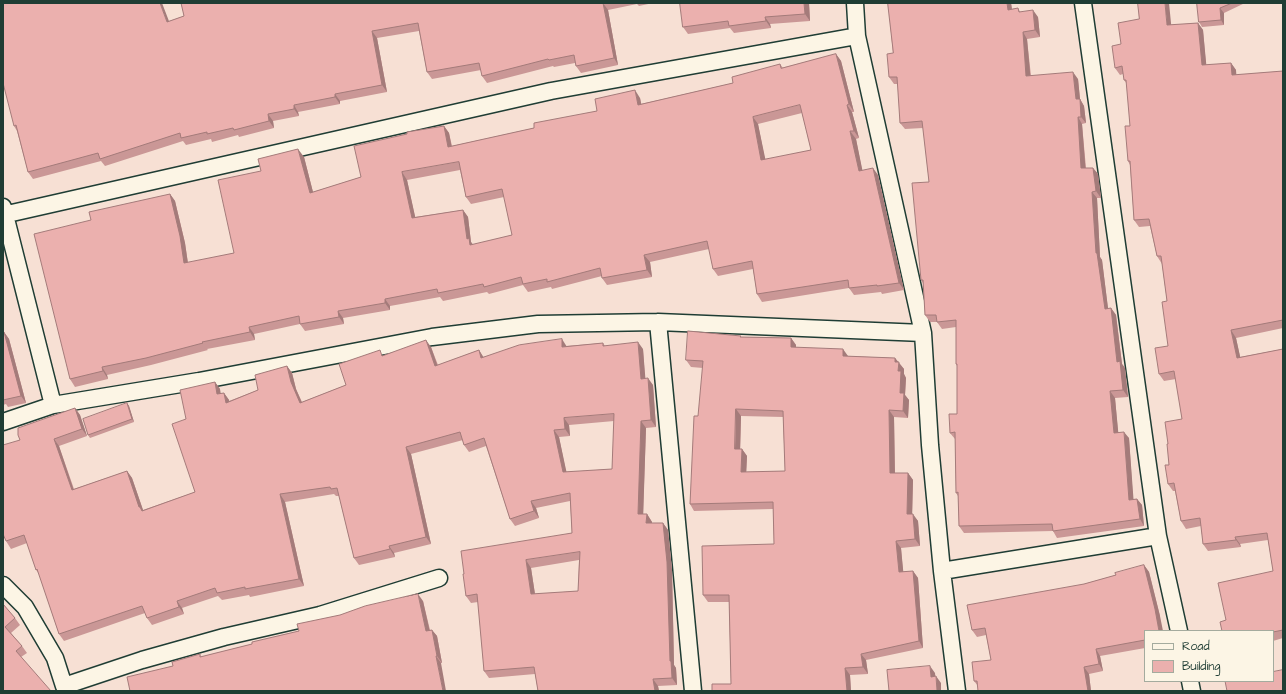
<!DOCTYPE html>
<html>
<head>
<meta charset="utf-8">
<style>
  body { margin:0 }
  #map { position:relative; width:1286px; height:694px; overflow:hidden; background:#f7e0d4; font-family:"Architects Daughter",sans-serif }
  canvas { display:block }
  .frame { position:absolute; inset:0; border:4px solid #1f3d34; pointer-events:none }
  .legend { position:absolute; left:1144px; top:630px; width:130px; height:52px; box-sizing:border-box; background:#fcf5e5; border:1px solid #a4ab9e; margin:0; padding:5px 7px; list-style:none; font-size:12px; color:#1f3d34 }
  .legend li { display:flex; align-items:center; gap:8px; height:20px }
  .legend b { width:20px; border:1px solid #a4ab9e }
</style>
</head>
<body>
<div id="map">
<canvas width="1286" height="694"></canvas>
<div class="frame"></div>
<ul class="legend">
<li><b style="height:5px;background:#fcf5e5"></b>Road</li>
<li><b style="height:11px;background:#ebb0ae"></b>Building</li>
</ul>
</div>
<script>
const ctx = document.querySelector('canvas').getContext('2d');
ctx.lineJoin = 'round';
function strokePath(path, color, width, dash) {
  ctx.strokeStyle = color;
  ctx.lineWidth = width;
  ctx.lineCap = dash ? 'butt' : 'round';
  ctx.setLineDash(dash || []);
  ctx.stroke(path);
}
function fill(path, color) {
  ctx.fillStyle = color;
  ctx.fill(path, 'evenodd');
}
const minor = new Path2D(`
  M855,3L857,36L923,333L930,445L942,571L957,691
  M1083,3L1158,536L1179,631
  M3,207L53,405
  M3,215L551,91L857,36
  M658,322L693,691
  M3,422L53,405L199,381L432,337L538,324L658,322L923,333
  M942,571L1158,536
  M3,585L25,607L55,658L64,686L67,691
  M1190,681L1192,691
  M64,686L142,660L224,637L320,615L439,578`);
strokePath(minor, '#1f3d34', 19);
strokePath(minor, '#fcf5e5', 16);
fill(new Path2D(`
  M181,3H653L639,6L637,4L608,10L618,65L581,73L576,66L575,63L554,67L553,66L487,83L482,76L481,70L432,79L427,72L419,31L377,38L387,92L340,101V104L298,112L299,116L273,121L274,128L239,137L238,135L212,142L211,139L186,145L183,141L105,166L101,161L33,179L28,172L17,131L14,126L169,21L184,16Z
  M680,3H809L810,21L770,24L771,28L734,33L730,28L688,34L683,27Z
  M888,3H1011L1012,9L1018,8L1020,12L1038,17L1040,37L1027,39L1031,76L1078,79L1080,99L1084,106L1086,123L1082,124L1086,168H1093L1098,174L1101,198H1097L1100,257L1102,260L1108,309L1111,308L1116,315L1122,364L1125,368L1126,378L1128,397L1115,398L1118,432L1129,438L1133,499H1137L1142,505L1144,526L1057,538L1053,531L964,533L959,526L958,496L956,493L955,439L950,433L957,414V366L956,364V327L942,329L937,322H930L925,315L923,283L921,280L929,182L923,128L905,129L900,123L898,84H894L889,77L893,53Z
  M1197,3H1245L1224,13V25L1202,27L1199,22Z
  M1139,19L1171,25L1198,23L1203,30L1206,65L1231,63L1236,70V75L1283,71V328L1236,338L1240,357L1283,349V638L1273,641V631L1226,620L1273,571L1268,540L1240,544L1241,547L1208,551L1203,544L1201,526L1186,529L1181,521L1175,491H1173L1168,484L1169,465L1168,444L1182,419L1176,379L1164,381L1159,374L1168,346L1167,301L1162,264L1157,256L1150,226L1139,227L1134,220L1130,165L1128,161L1130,126L1127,84L1124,80L1123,74L1120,75L1115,68L1121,44Z
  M836,54L841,61L854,112H852L859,138L856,139L862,170L878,175L904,290L882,294L881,292L854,295L849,288L762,302L757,294L753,269L718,276L713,269L709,249L650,262L652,277L607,285L602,278V276L552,289L551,287L528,292L523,285L489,294L487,292L443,301L440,297L390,306V310L343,318L344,324L305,331L300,324L254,334L255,340L207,349L208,350L151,365L107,375L108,379L75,387L70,379L91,220L170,194L175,201L185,243L188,263L234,253L261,171L304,157L313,192L361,177L444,126L449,133L452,146L534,128L597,111L640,98L641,104L733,83L780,64L783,68ZM802,113L811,150L765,160L758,124ZM460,170L466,197L471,204L504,197L512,235L473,245L471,242L468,217L463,210L415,217L407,180Z
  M3,332H4L9,339L26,403L8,407L6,404L3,405Z
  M741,337L791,338L796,345V347L848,356L895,358L904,369V374L906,378L905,395L909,400L908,418L894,417L895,473H908L913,480L912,514L918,521L920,546L901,548L903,572L913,571L918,578L923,648L866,660L868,674L850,675L851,691H712L731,684L729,602H708L703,595L774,544L773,509L694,511L690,504L703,368L691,367L686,360ZM741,416L783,417L785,471L746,472L747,456L742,449H740Z
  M603,343L605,346L643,349L645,379L653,385L656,427L646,428L643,514H647L652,522V523H663L668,530L672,570L674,665L676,668L677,685L658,686L659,691H538L535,674L489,678L484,671L478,602L471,603L466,596L464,574L572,533L570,501L536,508L539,518L515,526L510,519L486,446L469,452L464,445L463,440L411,454L431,544L394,553L395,557L359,565L354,558L339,496H336L334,494L285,502L304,586L250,597L249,595L222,600L218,596L182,608L184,614L152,625L147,618L145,613L64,641L59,634L39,574L36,570L27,543L11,549L6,541L20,440L75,408L80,415L87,436L59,446L74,489L127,471L132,478L143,510L195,492L186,419L215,382L220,389V394L224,393L229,400V401L258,390L287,366L292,373L296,389L302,402L346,385L384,355L431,347L438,365L479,350L483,357L566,346ZM614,421L612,469L566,472L559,437L570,436L569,425ZM579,560L578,591L535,594L531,568Z
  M127,403L129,406L134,422L90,438L88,435Z
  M1144,565L1149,572L1160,616L1145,631V648L1100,656L1103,671L1089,674L1091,691H978V686L974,681L991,660L986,635L977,637L972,630L1084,584L1116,575Z
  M423,601L430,630H432L437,636L442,663L173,666L200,654L201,657L252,644L299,631Z
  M3,604L15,618L20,625L11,633L22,646L27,653L21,657L3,691Z`), '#ca9796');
fill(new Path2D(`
  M160,3H162L172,29L167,22Z
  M603,3L608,10L618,65L614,58Z
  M804,3H809L810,21L805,14Z
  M1007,3H1011L1013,17L1008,10Z
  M1165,3H1169L1172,33L1167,25Z
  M1220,8L1224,13V25L1221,20Z
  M1033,10L1038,17L1040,37L1035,30Z
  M765,17L770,24L771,28L766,21Z
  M1198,23L1203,30L1207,72L1202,65Z
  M372,31L377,38L387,92L382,85Z
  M1023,32L1027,39L1031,83L1026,76Z
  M836,54L841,61L854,112L849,104Z
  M1231,63L1236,70L1237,83L1232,75Z
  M1073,72L1078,79L1080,99L1084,106L1086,123L1081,117L1076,99Z
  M635,90L640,98L643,112L638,105Z
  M335,94L340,101V104L335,97Z
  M294,105L298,112L299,116L294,109Z
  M847,105L852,112L859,138L854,131Z
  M268,114L273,121L274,128L269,121Z
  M753,117L758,124L767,167L761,160Z
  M1078,117L1082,124L1086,175L1081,168Z
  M444,126L449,133L453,154L448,147Z
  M850,131L856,139L864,178L859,171Z
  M298,149L304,157L315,200L310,193Z
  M873,168L878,175L904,290L899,283Z
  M1093,168L1098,174L1101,198L1096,191Z
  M402,172L407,180L417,225L412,218Z
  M1092,192L1097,198L1100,257L1102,260L1109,316L1105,309L1096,253Z
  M170,194L175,201L185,243L189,271L184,263Z
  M463,210L468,217L471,242L474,246L470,245L467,239Z
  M644,255L650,262L652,277L647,270Z
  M385,299L390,306V310L385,303Z
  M1111,308L1116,315L1122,364L1125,368L1128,397L1123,390L1117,362Z
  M338,311L343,318L344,324L339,317Z
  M249,327L254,334L255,340L250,332Z
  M1231,330L1236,338L1242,365L1237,358Z
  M4,332L9,339L26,403L21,396Z
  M791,338L796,345V354L791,347Z
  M562,339L567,347H562Z
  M426,340L431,347L440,373L435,366Z
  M638,342L643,349L646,386L641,379Z
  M843,349L848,356H843Z
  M479,350L484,358H481Z
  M895,358L904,369V374L906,378L905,395L909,400L908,418L903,411L895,362Z
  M287,366L292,373L296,389L305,410L300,403L291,382Z
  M102,367L107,375L108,379L103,371Z
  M648,378L653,385L656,427L651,420Z
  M215,382L220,389L222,401L217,394Z
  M1110,391L1115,398L1119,440L1114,433Z
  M224,393L229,400L231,410L226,403Z
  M127,403L129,406L134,422L132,419Z
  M75,408L80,415L87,436L82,429Z
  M736,409L741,416L740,456L735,449Z
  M889,410L894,417L895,480L890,473Z
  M564,418L569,425L570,436L565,429Z
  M641,421L646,428L643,521L638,514Z
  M554,430L559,437L568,479L563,472Z
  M1124,432L1129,438L1134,506L1129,500Z
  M54,439L59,446L76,497L72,490Z
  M406,447L411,454L431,544L426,537Z
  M742,449L747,456L746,479L741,472Z
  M127,471L132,478L143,510L147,518L139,507Z
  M908,473L913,480L912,521L907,514Z
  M280,494L285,502L304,586L299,579Z
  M1137,499L1142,505L1144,526L1140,519Z
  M531,501L536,508L539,518L534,511Z
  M647,514L652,522L651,530L646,523Z
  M913,514L918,521L920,546L915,539Z
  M663,523L668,530L672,570L674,665L676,668L677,685L672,678L670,661Z
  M1235,537L1240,544L1241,547L1236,540Z
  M896,541L901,548L904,579L899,572Z
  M389,546L394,553L395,557L390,549Z
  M526,560L531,568L536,601L531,594Z
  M1144,565L1149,572L1160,616L1163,631H1159Z
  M913,571L918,578L923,648L919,641Z
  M418,594L423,601L431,637L426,631Z
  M177,601L182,608L184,614L179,607Z
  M432,630L437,636L442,663L437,656Z
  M1096,649L1100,656L1103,671L1099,664Z
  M861,654L866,660L868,674L863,667Z
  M436,656L441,663L446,691H443Z
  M930,666L935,673L936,684L931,677Z
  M1084,667L1089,674L1091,691H1088Z
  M845,668L850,675L851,691H847Z
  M936,676L941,683V691H937Z
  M653,679L658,686L659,691H655Z`), '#a47b7a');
const building = new Path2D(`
  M3,3H160L167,22L184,16L181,3H603L614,58L576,66L574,55L549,60L548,59L482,76L479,63L427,72L418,23L372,31L382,85L335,94V97L294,105V109L268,114L269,121L234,130L233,128L207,134V132L181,138L180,133L100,159L98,153L28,172L16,125L14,126L3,83Z
  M680,3H804L805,14L765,17L766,21L729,26L728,21L683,27Z
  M888,3H1007L1008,10L1018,8L1019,12L1033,10L1035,30L1023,32L1026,76L1073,72L1076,99H1080L1081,117H1078L1081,168H1093L1096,191L1092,192L1096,253H1097L1105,309L1111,308L1117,362L1120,361L1121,371L1123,390L1110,391L1114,433L1124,432L1129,500L1137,499L1140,519L1053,531L1052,524L959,526L958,492L956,493L955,432L950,433L949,414H957V364H956V320L937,322L936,315H925L923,280H921L912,183L929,182L922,121L900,123L897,77H889L887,54L893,53Z
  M1138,3H1165L1167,25L1198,23L1202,65L1231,63L1232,75L1283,71V320L1231,330L1237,358L1283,349V630L1273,632V631H1222L1220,622L1226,620L1218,583L1273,571L1267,533L1235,537L1236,540L1203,544L1200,518L1181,521L1174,483L1168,484L1165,465H1169L1167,444H1168L1165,422L1182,419L1174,371L1159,374L1155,348L1168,346L1162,302L1167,301L1161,256H1157L1149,219L1134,220L1130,161H1128L1125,126H1130L1126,80H1124L1122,66L1115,68L1112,46L1121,44L1118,23L1139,19Z
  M1197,3H1232L1220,8L1221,20L1199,22Z
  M836,54L849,104L847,105L854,131H850L859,171L873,168L899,283L877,286V285L849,288L848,280L757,294L752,261L713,269L707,241L644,255L647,270L602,278L600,268L547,282V279L523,284L521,277L484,287L483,284L438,293L437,289L385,299V303L338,311L339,317L300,324L299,316L249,327L250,332L202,342L203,343L146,358L102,367L103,371L70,379L34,234L91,220L89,212L170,194L180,236L184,263L234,253L218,180L261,171L258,159L298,149L310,193L361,177L354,146L407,134V132L444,126L448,147L534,128V123L597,111L595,99L635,90L638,105L733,83L732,77L780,64L781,68ZM800,105L811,150L761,160L753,117ZM459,162L466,197L502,189L512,235L470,245L469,238L467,239L463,210L412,218L402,172Z
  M688,331L741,336L740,337L791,338V347L843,349V356L895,358V362H899L898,371H901L900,393H904L903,411L889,410L890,473H908L907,514H913L915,539L896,541L899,572L913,571L919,641L861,654L863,667L845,668L847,691H712V684H731L729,595H703L702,546L774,544L773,502L690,504L694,416H698L703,361L686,360ZM736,409L783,411L785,471L741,472L742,449H735Z
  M3,332H4L21,396L3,400Z
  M562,339V347L603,343V346L638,342L641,379L648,378L651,420L641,421L638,514H647L646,523H663L667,562L670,661H671L672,678L653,679L655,691H538L534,667L484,671L477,594L466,596L463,574H464L461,551L572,533L570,493L531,501L534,511L510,519L484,438L464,445L460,432L406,447L426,537L389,546L390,549L354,558L337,488L331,489L330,487L280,494L299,579L245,589V587L217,593L215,588L177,601L179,607L147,618L142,606L59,634L37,569L36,570L24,535L6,541L3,534V445L20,440L18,435V428L75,408L82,429L54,439L72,490L127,471L139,507H140L142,511L195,492L172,424L186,419L180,390L215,382L217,394L224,393L226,403L258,390L255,375L287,366L291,382L300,403L346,385L339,364L380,350L382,356L426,340L435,366L479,350L481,358L519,345ZM614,414L612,469L563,472L554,430L565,429L564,418ZM580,552L578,591L531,594L526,560Z
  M127,403L132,419L88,435L83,419Z
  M1144,565L1155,609L1159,631H1145V640L1096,649L1099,664L1084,667L1088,691H978L977,681H974L972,662L991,660L985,628L972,630L967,605L1084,584L1116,575L1115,573Z
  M418,594L426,631L432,630L437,656H436L443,691H130L127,677L173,666L172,662L200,654V657L252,644V642L299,631L297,624L340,615L365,606Z
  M3,604L15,618L5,627L22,646L16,651L51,691H3Z
  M930,666L931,677L936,676L937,691H889L887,670Z
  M1283,670V691H1227L1225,681H1273V672Z`);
fill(building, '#ebb0ae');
strokePath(building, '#a47b7a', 1);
</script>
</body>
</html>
